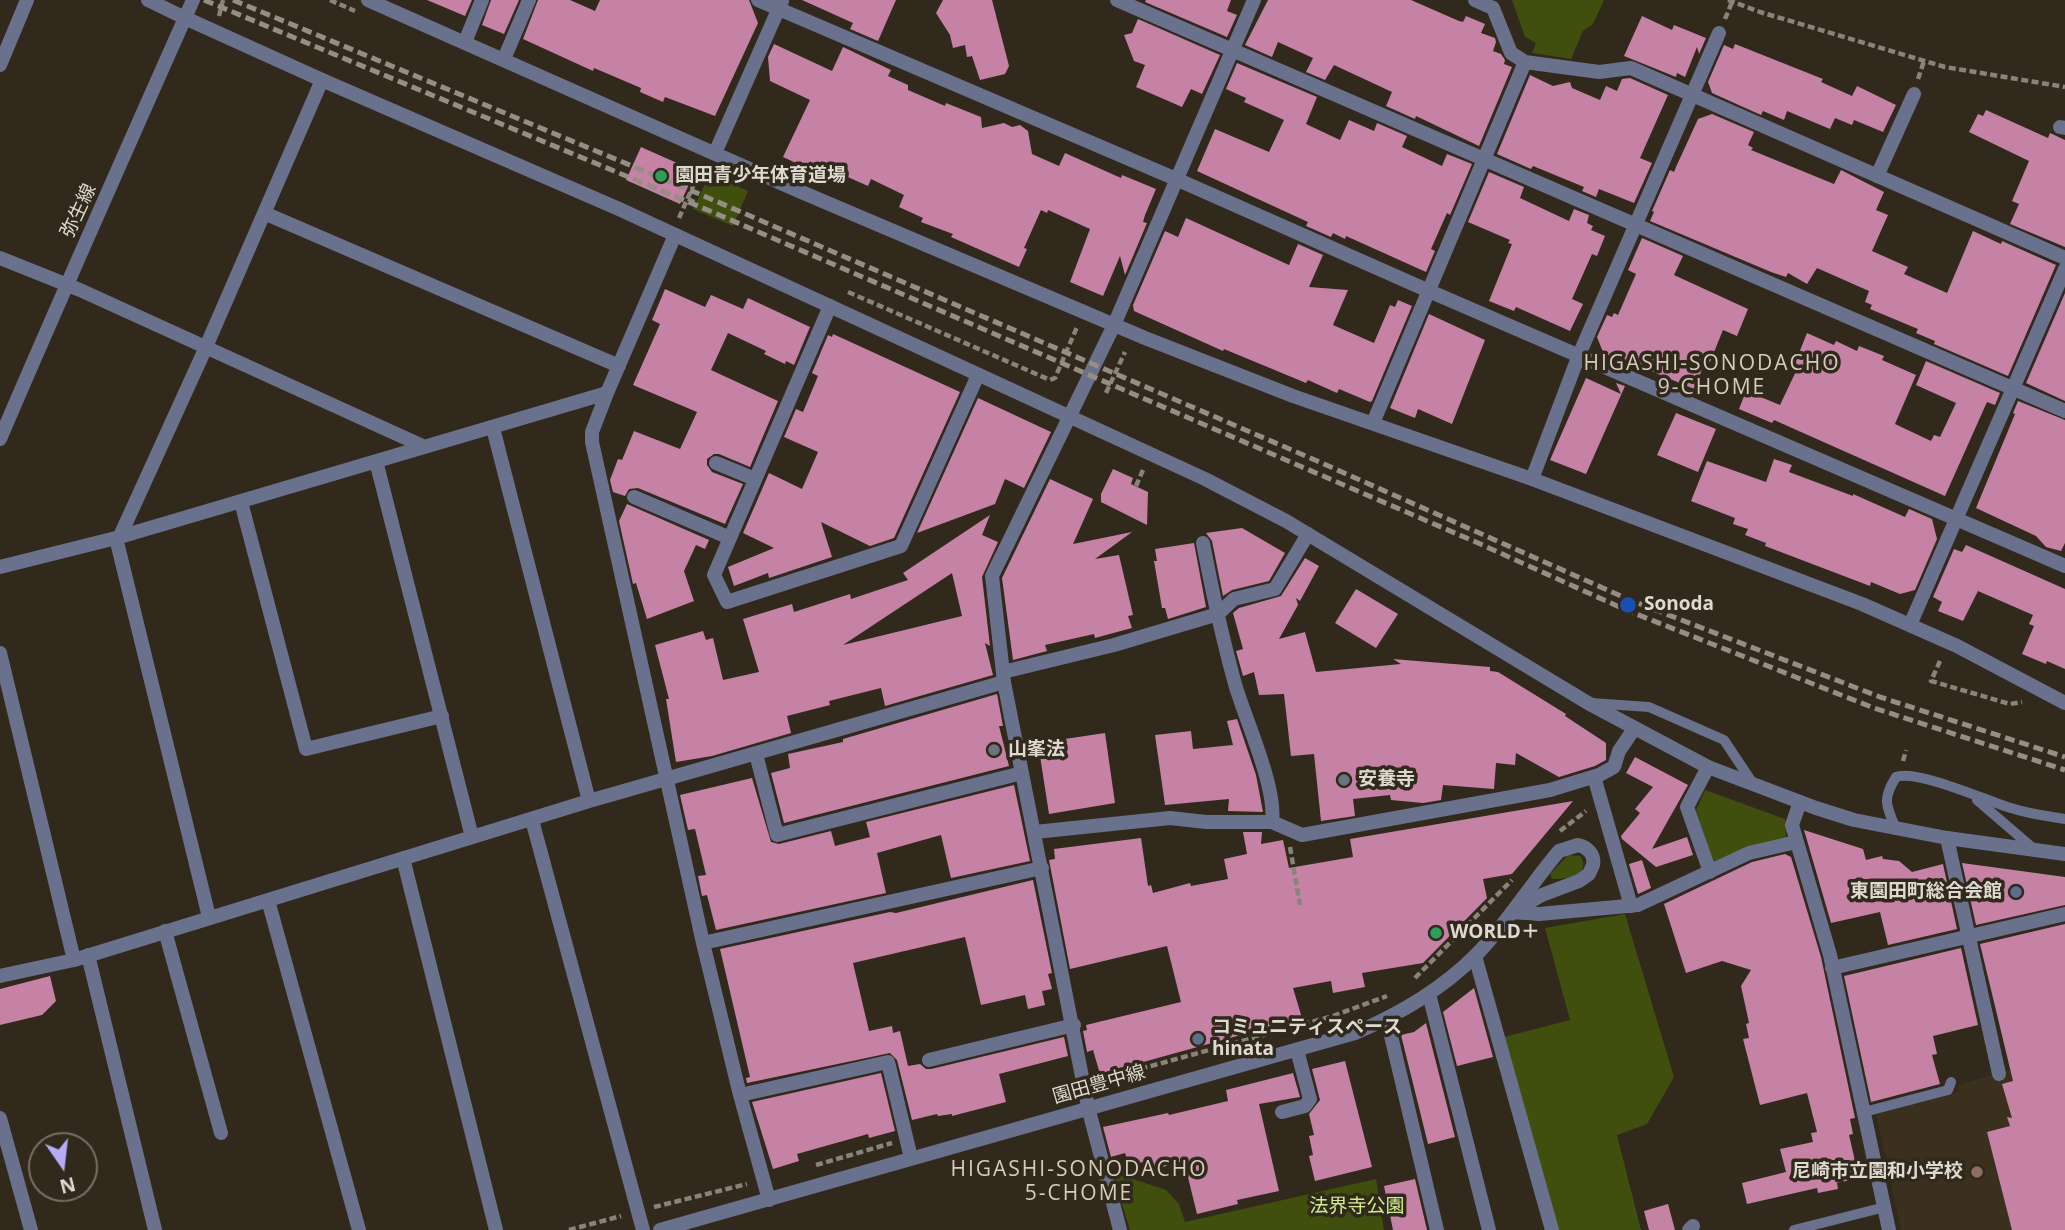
<!DOCTYPE html>
<html>
<head>
<meta charset="utf-8">
<style>
  body { margin:0 }
  #map { position:relative; width:2065px; height:1230px; overflow:hidden; background:#30291c; font-family:"Open Sans",sans-serif }
  canvas { display:block }
  .north { position:absolute; left:28px; top:1132px; width:70px; height:70px; box-sizing:border-box; background:#30291c; border:2px solid #766f64; border-radius:50%; rotate:166deg; font-size:19px; font-weight:700; line-height:28px; text-align:center; color:#ded9d1 }
  .north::after { content:''; display:block; margin:auto; width:24px; height:32px; background:#b7abf8; clip-path:polygon(50% 0,100% 100%,50% 72%,0 100%) }
</style>
</head>
<body>
<div id="map">
<canvas width="2065" height="1230"></canvas>
<div class="north">N</div>
</div>
<script>
const ctx = document.querySelector('canvas').getContext('2d');
ctx.lineJoin = 'round';
function fill(path, color) {
  ctx.fillStyle = color;
  ctx.fill(path, 'evenodd');
}
function strokePath(path, color, width, dash) {
  ctx.strokeStyle = color;
  ctx.lineWidth = width;
  ctx.lineCap = dash ? 'butt' : 'round';
  ctx.setLineDash(dash || []);
  ctx.stroke(path);
}
function write(font, color, halo, rows, align = 'center') {
  ctx.font = font + ' "Open Sans","Noto Sans JP",sans-serif';
  ctx.lineWidth = 7;
  ctx.setLineDash([]);
  ctx.textBaseline = 'middle';
  ctx.strokeStyle = halo;
  ctx.fillStyle = color;
  for (const [text, x, y, turn = 0] of rows) {
    ctx.save();
    ctx.translate(x, y);
    ctx.rotate((+turn || 0) * Math.PI / 180);
    ctx.textAlign = isNaN(turn) ? turn : align;
    if (halo) ctx.strokeText(text, 0, 0);
    ctx.fillText(text, 0, 0);
    ctx.restore();
  }
}
fill(new Path2D(`
  M2065,1054V1230H1901L1876,1114L1959,1092L1958,1085Z`), '#3b301d');
fill(new Path2D(`
  M1512,0H1604L1593,24L1583,31L1571,59L1532,53L1536,43L1525,37Z
  M710,174L748,191L733,226L693,209Z
  M1705,790L1785,819L1786,839L1713,863L1696,810Z
  M1568,855L1580,856C1593,874 1566,880 1552,879L1550,874Z
  M1625,914L1674,1077L1647,1124L1617,1135L1641,1230H1558L1504,1037L1570,1020L1545,928Z
  M1112,1172L1166,1190L1179,1204L1185,1222L1376,1179L1384,1230H1130Z`), '#404f0e');
fill(new Path2D(`
  M427,0H472L465,16Z
  M491,0H519L504,34L482,25Z
  M538,0H570L595,11L600,0H749L758,23L715,116L665,97L663,102L640,92L641,88L594,68L593,71L523,39Z
  M802,0H896L878,41L850,29L853,23Z
  M943,0H992L1009,66L1005,74L980,80L972,56L967,57L965,45L953,48L950,35L936,13Z
  M1146,0H1231L1227,11L1237,15L1227,37L1145,2Z
  M1268,0H1411L1459,21L1463,22L1466,16L1485,24L1481,33L1495,38L1496,42L1493,51L1501,54L1505,60L1504,64L1512,67L1479,146L1416,116L1415,119L1386,106L1392,92L1334,65L1325,80L1306,72L1313,58L1278,42L1272,57L1245,45Z
  M1642,16L1672,30L1674,25L1706,38L1699,54L1697,47L1685,77L1677,73L1676,77L1624,56Z
  M1138,19L1220,55L1202,94L1191,89L1182,107L1136,87L1145,65L1134,61L1124,35L1132,33Z
  M774,44L832,71L843,47L891,70L888,76L908,85V90L945,106L946,103L981,117L982,128L1004,123L1012,127L1020,125L1028,131L1032,154L1059,166L1065,153L1121,178L1122,175L1156,189L1145,215L1143,222L1147,223L1125,275L1120,256L1103,296L1070,282L1090,229L1048,210L1047,213L1041,210L1024,248L1027,249L1019,267L951,237L953,234L921,222L923,218L899,207L904,195L871,179L868,186L834,171L830,179L783,157L810,100L770,81L768,57Z
  M1735,44L1823,79L1821,82L1852,96L1857,86L1896,105L1883,132L1854,120L1852,125L1835,118L1830,129L1787,111L1784,120L1763,111L1761,115L1712,93L1708,82L1724,45L1733,49Z
  M1237,63L1317,97L1306,124L1340,140L1349,120L1374,131L1377,123L1407,136L1402,147L1442,166L1447,154L1472,164L1450,215L1447,213L1431,249L1435,251L1426,272L1346,236L1345,239L1333,233L1331,237L1306,226L1308,222L1197,171L1215,129L1269,152L1284,120L1244,102L1246,98L1226,89Z
  M1530,75L1553,86L1570,82L1572,88L1600,100L1606,86L1617,91L1622,79L1630,78L1668,95L1640,158L1652,163L1634,203L1599,189L1596,197L1582,191L1584,187L1533,166L1531,169L1497,154Z
  M1986,110L2048,138L2050,133L2065,140V247L2010,224L2019,204L2012,201L2029,161L1969,132L1978,114L1983,116Z
  M1712,114L1754,132L1748,145L1753,148L1751,150L1834,184L1841,170L1884,192L1876,210L1888,215L1872,251L1908,267L1904,274L1947,293L1973,231L2001,244L2002,241L2056,265L2008,376L1934,344L1935,341L1916,333L1918,329L1870,309L1872,305L1865,302L1869,291L1817,268L1807,284L1788,273L1786,277L1771,272L1650,221L1654,212L1652,211L1670,170L1674,172L1676,167L1698,119Z
  M641,147L695,171L680,204L626,180Z
  M1489,172L1524,187L1520,198L1569,221L1574,209L1589,215L1587,223L1593,226L1591,230L1605,236L1597,256L1592,254L1572,299L1583,304L1570,331L1516,307L1514,311L1489,301L1512,244L1508,243L1510,240L1468,222Z
  M1186,218L1289,265L1298,244L1323,255L1309,287L1348,290L1333,325L1374,343L1390,305L1395,307L1398,300L1412,306L1372,401L1370,402L1339,389L1337,393L1308,380L1306,383L1224,349L1223,351L1134,311L1133,305L1165,231L1178,237Z
  M1642,238L1683,256L1674,275L1748,309L1737,336L1723,330L1710,362L1706,360L1694,389L1634,364L1632,368L1605,357L1597,337L1607,315L1612,317L1614,313L1618,315L1636,274L1628,270Z
  M665,289L705,307L711,295L743,309L748,298L810,327L794,365L786,361L785,364L764,354L766,351L728,333L711,370L778,401L750,467L719,454H714L707,459V465L712,472L743,484L725,524L638,488L629,489L625,496L613,492L610,480L618,459L622,460L634,431L680,449L697,412L633,385L660,324L652,320Z
  M2065,293V401L2026,383Z
  M1429,314L1485,340L1452,424L1418,409L1415,418L1390,408Z
  M1807,333L1834,345L1836,341L1857,351L1859,346L1884,356L1882,360L1916,375L1895,424L1931,441L1934,435L1940,437L1956,403L1916,385L1926,361L2000,393L1995,405L1987,402L1945,496L1774,420L1772,423L1739,409L1746,391L1780,405L1799,365L1795,363Z
  M833,334L960,392L894,538L870,546L821,522L832,557L769,578L768,573L734,586L728,567L774,548L743,533L769,473L802,489L818,452L784,437L796,409L803,412L818,376L812,373L828,335L832,337Z
  M1586,378L1621,394L1616,383L1625,386L1586,474L1550,460Z
  M978,398L1051,432L1024,488L1005,479L995,504L917,533Z
  M2018,401L2065,420V543L2061,551L2046,547L2036,536L1976,508L2015,414L2013,413Z
  M1676,413L1716,429L1698,472L1657,455Z
  M1774,459L1792,465L1789,472L1853,496V494L1905,517L1909,509L1932,519L1937,539L1915,590L1900,594L1871,582L1870,586L1765,546L1766,543L1745,535L1748,529L1733,524L1735,518L1691,501L1707,461L1766,482Z
  M1113,469L1133,478L1131,484L1148,492L1147,525L1101,502V494Z
  M1050,479L1093,499L1073,544L1132,532L1095,559L1119,555L1133,615L1128,616L1132,628L1095,638L1094,634L1045,645L1047,651L1013,660L1002,578Z
  M627,504L709,540L705,549L696,545L684,571L694,601L647,619L636,583L633,584L619,521Z
  M990,515L982,535L998,542L982,577L990,646L985,643L993,675L885,706L881,688L829,701L830,705L787,716L791,733L712,756L676,762L666,699H669L655,645L703,631L706,640L713,638L723,680L759,672L743,619L792,604L794,612L850,594L851,599L908,580L903,573ZM952,573L962,616L843,645Z
  M1242,528L1285,553L1269,581L1232,590L1223,596L1212,541L1206,533Z
  M1194,543L1206,607L1168,619L1165,608H1162L1154,561H1157L1155,549Z
  M1966,545L2065,589V669L2047,661L2046,664L2022,654L2034,626L2029,624L2033,615L1978,591L1963,621L1938,611L1942,602L1933,597L1954,549L1962,552Z
  M1305,558L1319,566L1300,601L1296,598L1298,605L1279,639L1305,632L1316,672L1401,664L1393,659L1490,667V671L1498,672L1566,714L1565,716L1606,743V760L1595,766L1559,777L1516,753L1515,765L1496,763L1494,789L1443,785L1441,800L1423,803L1391,800L1390,795L1353,799L1355,816L1321,821L1314,754L1291,756L1284,694L1259,695L1254,672L1243,676L1236,651L1243,649L1233,613L1239,608L1281,596Z
  M1356,589L1398,614L1376,648L1335,623Z
  M997,694L1003,726H999L1009,766L784,823L771,773L790,768L788,754L843,742V739Z
  M1237,719L1256,775L1263,812L1228,811L1229,799L1165,805L1155,735L1191,731L1193,749L1233,745L1227,721Z
  M1105,733L1115,803L1049,814L1038,743Z
  M1635,757L1688,785L1652,849L1687,837L1693,855L1656,867L1622,839L1621,836L1640,813L1635,809L1653,787L1626,773Z
  M752,778L771,842L779,844L831,831L835,846L870,837L866,822L1014,785L1030,861L951,878L941,835L877,853L886,893L716,930L707,895L702,896L698,876L706,875L695,829L688,830L680,795Z
  M1573,801L1512,874L1483,879L1487,898L1423,963L1362,973L1365,987L1333,993L1331,981L1293,988L1302,1018L1100,1074L1093,1050L1087,1052L1083,1031L1087,1030L1086,1025L1181,1002L1167,946L1070,969L1049,860L1055,859L1054,849L1141,838L1148,886L1151,885L1153,893L1190,883L1191,886L1228,879L1224,859L1247,854L1243,832H1262L1261,844L1283,840L1289,868L1353,857L1350,839Z
  M1804,830L1863,849L1866,860L1882,856L1883,859L1899,861L1912,872L1943,864L1957,929L1888,945L1880,912L1831,923Z
  M1785,854L1791,857L1821,957L1855,1118L1850,1119L1853,1134L1849,1135L1859,1178L1837,1183L1838,1189L1818,1193L1817,1188L1747,1204L1742,1183L1786,1172L1780,1149L1813,1142L1811,1133L1817,1132L1807,1093L1760,1105L1743,1039L1749,1038L1746,1024L1749,1023L1741,986L1751,970L1722,961L1686,973L1664,904L1752,862Z
  M1642,860L1651,888L1638,894L1629,864Z
  M1962,863L2065,877V905L1976,925Z
  M1033,880L1052,973L1048,974L1052,989L1042,991L1045,1005L1028,1009L1025,995L981,1005L965,937L853,963L869,1031L892,1026L893,1033L900,1031L908,1066L920,1064L926,1069H931L1064,1037L1068,1056L999,1074L1006,1102L952,1116V1114L938,1116L937,1114L912,1120L897,1060L890,1053L747,1083L746,1078L750,1077L720,949L890,912L896,913Z
  M2065,924V1230H2012L1987,1132L2010,1126L2007,1117L2012,1118L2002,1084L2013,1081L1980,944Z
  M1961,948L1978,1025L1933,1036L1937,1054L1932,1055L1940,1084L1871,1102L1844,976Z
  M50,976L56,1001L42,1015L0,1025V989Z
  M1474,988L1493,1057L1457,1066L1443,1012Z
  M1426,1023L1455,1137L1428,1144L1401,1035L1414,1032Z
  M1345,1061L1372,1167L1315,1181L1309,1156L1313,1155L1309,1136L1314,1135L1309,1114L1320,1100L1312,1069Z
  M881,1073L895,1131L869,1138L868,1134L797,1154L799,1161L773,1169L752,1102Z
  M1293,1073L1300,1097L1259,1104L1279,1191L1237,1200L1238,1204L1197,1214L1184,1161L1152,1170L1149,1161L1129,1165L1125,1153L1111,1157L1103,1127L1168,1113L1169,1115L1228,1101L1226,1090Z
  M1415,1179L1427,1230H1393L1384,1186Z
  M1668,1204L1675,1230H1649L1644,1211Z`), '#c682a4');
strokePath(new Path2D(`
  M330,0L355,11
  M1728,0L1760,12L1945,67L2065,87
  M219,16L223,0
  M1725,19L1732,2
  M1918,79L1924,61
  M698,175L707,179
  M688,199L696,203
  M679,218L702,166
  M848,292L1050,380L1055,378L1077,327
  M1106,393L1125,352
  M1136,486L1143,470
  M1940,661L1931,681L2010,704L2022,702
  M1903,761L1906,750
  M1560,831L1586,811
  M1290,847L1300,905
  M1415,978L1512,880
  M1100,1080L1333,1016L1387,996
  M816,1165L892,1143
  M654,1207L747,1184
  M569,1230L621,1216`), '#898379', 4.5, [7, 3.5]);
strokePath(new Path2D(`
  M1591,703L1649,707L1724,740L1754,785
  M1977,800L2034,849
  M1896,829C1886,806 1882,799 1896,777C1917,769 1987,801 2011,808C2029,814 2047,816 2065,819
  M1864,1112L1948,1090L1951,1082
  M1794,1230L1885,1207`), '#6a718c', 10);
strokePath(new Path2D(`
  M148,0L185,18
  M758,0L1176,179L1429,291L2065,566
  M1117,0L2065,411
  M1475,0L1493,8L1511,53L1525,62L1599,72L1631,68L2065,258
  M465,42L482,0
  M504,59L529,0
  M0,65L27,0
  M2060,127L2065,128
  M715,153L782,1
  M1877,176L1914,94
  M264,213L619,366
  M675,235L607,393L592,432V442L703,943L740,1095L769,1200
  M0,258L80,290L425,447
  M830,306L714,575L727,602L901,546L978,375
  M1373,423L1525,62
  M493,428L589,801
  M376,461L472,837
  M716,463L755,479
  M1532,479L1579,355L1719,33
  M634,497L730,538
  M241,502L306,749L442,716
  M120,536L202,356L322,80
  M116,538L209,917
  M1203,543C1212,590 1222,637 1235,684C1245,719 1277,788 1272,822
  M0,567L116,538L607,393
  M1910,625L2065,269
  M0,653L74,960
  M1003,672L1114,645L1218,614L1234,599L1275,589L1308,534
  M756,754L777,835L1022,773
  M1708,767L1687,807L1710,872
  M1800,802L1792,825L1830,955L1889,1230
  M532,820L643,1230
  M1035,832L1170,818L1206,822H1272L1302,835L1550,790L1599,775
  M1947,838L1999,1074
  M403,858L496,1230
  M268,900L359,1230
  M1631,906L1595,780L1599,775L1614,767L1619,751L1634,729
  M1512,912L1539,914L1638,905L1749,853L1796,842
  M165,931L221,1133
  M703,943L1042,868
  M88,955L155,1230
  M1475,956L1552,1230
  M1832,968L2065,914
  M0,976L74,960L589,801L1004,682
  M1429,994L1489,1230
  M1387,1019L1437,1230
  M929,1060L1074,1025
  M740,1095L888,1062L911,1158
  M1282,1112L1305,1106L1310,1099L1297,1050
  M1120,1230L1088,1107L1004,682L992,576L1114,325L1254,0
  M1689,1230L1693,1226`), '#6a718c', 14);
strokePath(new Path2D(`
  M368,0L799,191L1145,338L1293,396L1532,479L1862,604L1957,646L2065,703
  M185,18L322,80L619,209L1205,479L1286,521L1588,703L1708,767L1816,808L1854,820L1947,838L2065,854
  M0,439C63,292 128,146 193,0
  M0,1118L31,1230
  M660,1230L1355,1033C1400,1014 1441,990 1476,955C1507,924 1530,885 1559,851L1578,845C1588,847 1595,855 1593,865L1589,874L1579,881L1542,895L1512,912`), '#6a718c', 14);
strokePath(new Path2D(`
  M204,0L710,211L1478,543L1626,610L1874,708L2065,770
  M233,0L697,193L1315,460L1630,600L1880,697L2065,757`), '#948e84', 5, [10, 5]);
for (const [x, y, r, color] of [
  [661,176,7,"#2e9e5b"],
  [1628,605,9,"#1a4fb4"],
  [994,750,7,"#6b7280"],
  [1344,780,7,"#6b7280"],
  [2016,892,7,"#5c6f8a"],
  [1436,933,7,"#2e9e5b"],
  [1198,1039,7,"#5c6f8a"],
  [1977,1172,7,"#8d6e63"]
]) {
  const dot = new Path2D();
  dot.arc(x, y, r, 0, 2 * Math.PI);
  ctx.fillStyle = color;
  ctx.fill(dot);
  strokePath(dot, '#30291c', 2.5);
}
write('bold 19px', '#ded9d1', '#30291c', [
  ["園田青少年体育道場",675,176],
  ["Sonoda",1644,605],
  ["山峯法",1008,750],
  ["安養寺",1358,780],
  ["東園田町総合会館",2002,892,"right"],
  ["WORLD＋",1450,933],
  ["コミュニティスペース",1212,1028],
  ["hinata",1212,1050],
  ["尼崎市立園和小学校",1963,1172,"right"]
], 'left');
write('19px', '#ded9d1', '#30291c', [
  ["弥生線",79,211,-65],
  ["園田豊中線",1099,1085,-16]
]);
write('19px', '#d1ee8e', '#30291c', [
  ["法界寺公園",1357,1207]
]);
ctx.letterSpacing = '2px';
write('21px', '#d6ccbc', '#30291c', [
  ["HIGASHI-SONODACHO",1712,364],
  ["9-CHOME",1712,388],
  ["HIGASHI-SONODACHO",1079,1170],
  ["5-CHOME",1079,1194]
]);
ctx.letterSpacing = '0px';
</script>
</body>
</html>
